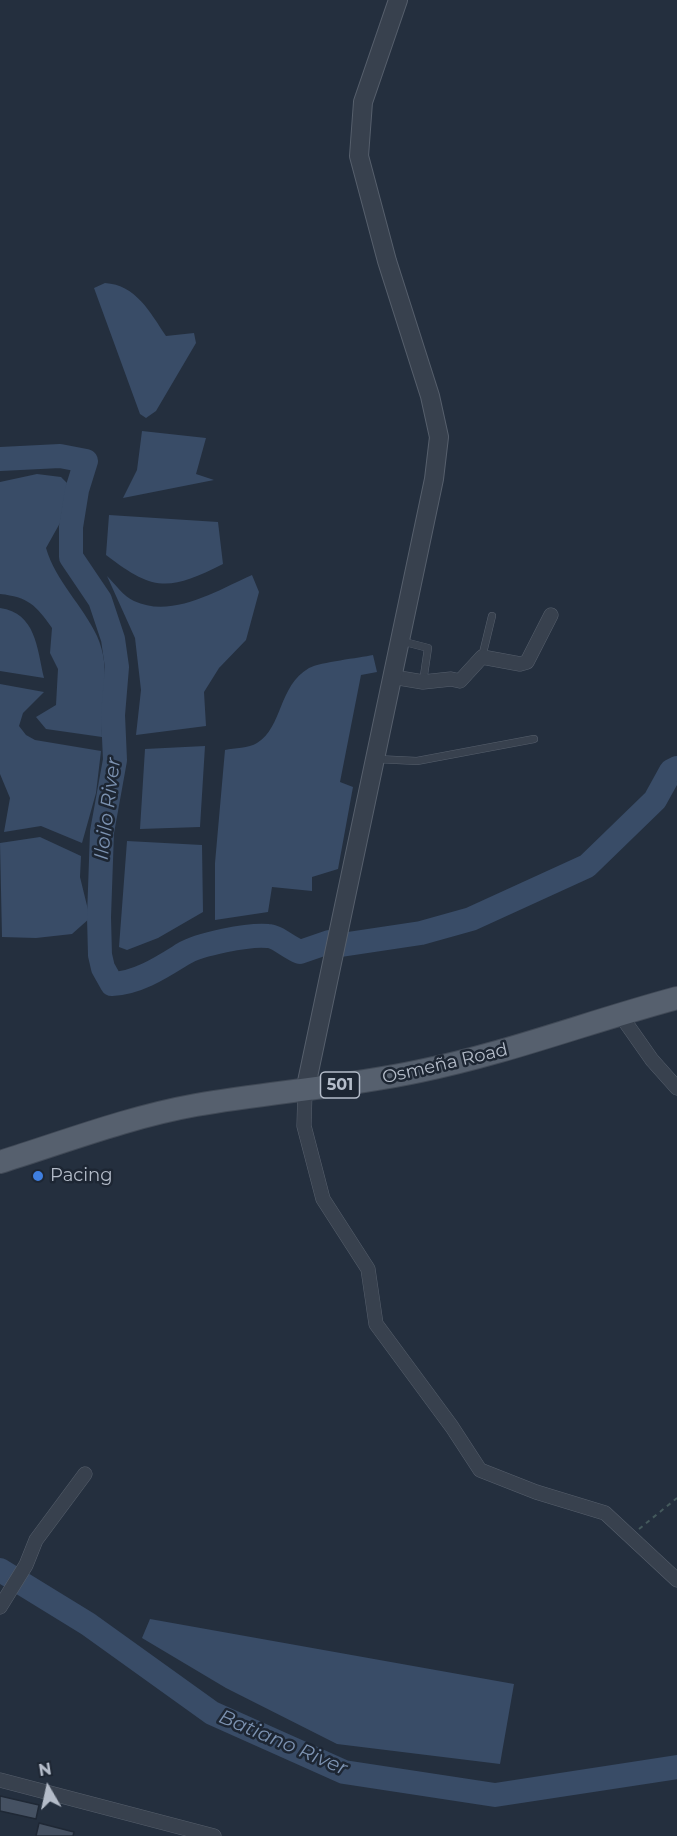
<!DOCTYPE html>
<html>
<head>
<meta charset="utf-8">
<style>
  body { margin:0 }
  #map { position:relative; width:677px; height:1836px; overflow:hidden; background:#242f3e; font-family:Montserrat,sans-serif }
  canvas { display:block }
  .north { position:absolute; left:18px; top:1758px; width:60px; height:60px; -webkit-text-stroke:4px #1d2633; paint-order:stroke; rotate:351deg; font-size:16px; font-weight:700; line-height:24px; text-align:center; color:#b4bcc9 }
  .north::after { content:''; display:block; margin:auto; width:21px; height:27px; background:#b4bcc9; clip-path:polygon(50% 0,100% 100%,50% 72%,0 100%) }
</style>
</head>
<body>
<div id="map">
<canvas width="677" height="1836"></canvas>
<div class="north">N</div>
</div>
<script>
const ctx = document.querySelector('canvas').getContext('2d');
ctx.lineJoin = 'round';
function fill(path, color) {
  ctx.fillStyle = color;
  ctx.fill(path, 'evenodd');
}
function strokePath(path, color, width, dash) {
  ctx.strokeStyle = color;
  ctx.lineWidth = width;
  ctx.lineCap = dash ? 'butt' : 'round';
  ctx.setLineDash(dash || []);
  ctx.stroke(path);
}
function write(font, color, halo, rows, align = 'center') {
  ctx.font = font + ' Montserrat,sans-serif';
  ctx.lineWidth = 5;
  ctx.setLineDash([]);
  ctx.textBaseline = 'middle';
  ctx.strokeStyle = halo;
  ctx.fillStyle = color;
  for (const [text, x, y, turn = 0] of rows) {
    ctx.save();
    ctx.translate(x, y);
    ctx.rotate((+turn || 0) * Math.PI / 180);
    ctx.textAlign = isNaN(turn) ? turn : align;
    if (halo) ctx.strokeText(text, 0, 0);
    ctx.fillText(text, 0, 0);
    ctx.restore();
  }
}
fill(new Path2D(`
  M105,283C136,285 150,312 166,336L194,333L196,343L156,411L146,418L140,414L94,288Z
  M142,431L206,438L196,474L214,480L123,498L137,470Z
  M37,474L61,477L67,483L60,523L46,548C56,582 82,604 97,636C112,669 101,702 102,737L46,729L36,717L56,705L58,669L50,653L52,628C36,605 28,597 0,594V482Z
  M109,515L218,522L223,564C169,591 154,592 106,555Z
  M252,575L259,592L246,640L219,668L204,692L206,726L136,735L141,690L135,638L107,576C115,584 124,597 134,601C172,619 218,590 252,575Z
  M0,608C36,613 37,648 44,678L0,671Z
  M373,655L377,672L361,675L340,782L353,787L338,869L312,877V891L272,887L268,912L215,920V863L225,750C234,748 249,748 257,743C283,727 278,686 309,668C321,662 359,658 373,655Z
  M0,684L44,692L23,713L19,726L26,735L35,740L101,751L96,793L82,843L41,826L4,832L10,798L0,774Z
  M205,746L200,827L140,829L145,749Z
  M40,837L81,856L80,877L90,918L72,934L36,938L2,937L0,843Z
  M127,841L202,845L203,912L158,938L127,950L119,947Z
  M150,1619L514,1684L500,1764L337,1744L226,1688L142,1638Z`), '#394c67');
strokePath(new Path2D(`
  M0,459L60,456L86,461L77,490L71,527V557L100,600L113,639L117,667L113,715L115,760L102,832L99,917L100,955L103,968L112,984C138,983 162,967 183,954C199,944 249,934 268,936C277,936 289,948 300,952L329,942
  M341,945L421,933L471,919L587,866L655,800L671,771L677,768
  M0,1570L88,1624L212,1713L344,1772L495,1795L677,1767`), '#394c67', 24);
const building = new Path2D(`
  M0,1796L39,1805L36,1819L0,1811Z
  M39,1823L74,1832L73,1836H36Z`);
fill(building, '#455162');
strokePath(building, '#1f2835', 1.5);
const service = new Path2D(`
  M401,641L428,648L423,682
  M482,657L492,616
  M376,759L417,761L534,739`);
const minor = new Path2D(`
  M393,677L423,682L451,679L460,681L482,657L520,664L527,662L551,615
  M619,1013L652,1060L677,1088
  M305,1091L304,1126L323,1199L368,1269L376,1324L452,1427L480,1470L536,1492L605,1513L677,1580
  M0,1607L26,1565L36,1540L85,1474
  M0,1780L214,1836`);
const tertiary = new Path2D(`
  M305,1091L434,479L439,437L430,396L387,261L359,156L363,102L398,0`);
const primary = new Path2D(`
  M0,1162C64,1142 129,1117 196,1105C270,1092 346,1087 420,1071C508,1053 591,1021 677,998`);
strokePath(service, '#565f6c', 8);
strokePath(minor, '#565f6c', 15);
strokePath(tertiary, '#565f6c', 20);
strokePath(primary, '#414a57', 24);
strokePath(new Path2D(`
  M639,1529L677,1498`), '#44595c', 2, [4.5, 4.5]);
strokePath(service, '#38414e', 7);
strokePath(minor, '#38414e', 14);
strokePath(tertiary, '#38414e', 18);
strokePath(primary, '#56606e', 22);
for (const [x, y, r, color] of [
  [38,1176,6,"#3f7fe0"]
]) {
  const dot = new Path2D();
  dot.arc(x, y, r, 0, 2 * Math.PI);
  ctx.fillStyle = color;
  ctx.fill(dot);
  strokePath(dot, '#1d2633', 2);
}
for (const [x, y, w] of [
  [340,1085,39]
]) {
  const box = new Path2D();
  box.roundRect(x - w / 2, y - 13, w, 26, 4.5);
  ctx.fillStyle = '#1d2633';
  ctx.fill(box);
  strokePath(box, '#b4bcc9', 1.5);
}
write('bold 16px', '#b4bcc9', null, [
  ["501",340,1085]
]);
write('18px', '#b4bcc9', '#1d2633', [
  ["Osmeña Road",445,1064,-13]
]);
write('18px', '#b4bcc9', '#1d2633', [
  ["Pacing",50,1176]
], 'left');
write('italic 20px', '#7c92b1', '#1d2633', [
  ["Iloilo River",108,809,-83],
  ["Batiano River",283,1743,23]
]);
</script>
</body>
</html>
